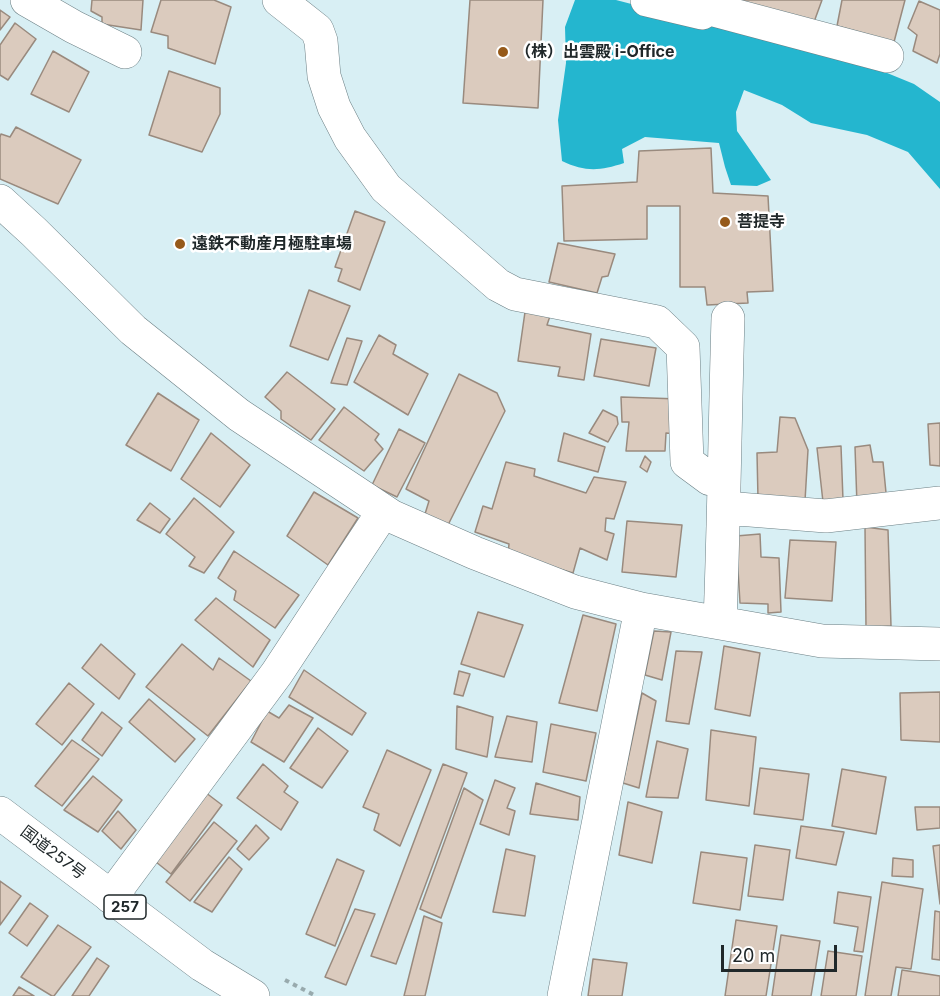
<!DOCTYPE html>
<html>
<head>
<meta charset="utf-8">
<style>
  body { margin:0 }
  #map { position:relative; width:940px; height:996px; overflow:hidden; background:#d8eff4; font-family:Inter,sans-serif }
  canvas { display:block }
  .scale { position:absolute; left:721px; top:945px; width:116px; height:27px; box-sizing:border-box; border:3px solid #20282a; border-top:0; padding-left:8px; font-size:18px; line-height:21px; white-space:nowrap; color:#20282a; -webkit-text-stroke:4px #fff; paint-order:stroke }
</style>
</head>
<body>
<div id="map">
<canvas width="940" height="996"></canvas>
<div class="scale">20 m</div>
</div>
<script>
const ctx = document.querySelector('canvas').getContext('2d');
ctx.lineJoin = 'round';
function fill(path, color) {
  ctx.fillStyle = color;
  ctx.fill(path, 'evenodd');
}
function strokePath(path, color, width, dash) {
  ctx.strokeStyle = color;
  ctx.lineWidth = width;
  ctx.lineCap = dash ? 'butt' : 'round';
  ctx.setLineDash(dash || []);
  ctx.stroke(path);
}
function write(font, color, halo, rows, align = 'center') {
  ctx.font = font + ' Inter,"Noto Sans JP",sans-serif';
  ctx.lineWidth = 5;
  ctx.setLineDash([]);
  ctx.textBaseline = 'middle';
  ctx.strokeStyle = halo;
  ctx.fillStyle = color;
  for (const [text, x, y, turn = 0] of rows) {
    ctx.save();
    ctx.translate(x, y);
    ctx.rotate((+turn || 0) * Math.PI / 180);
    ctx.textAlign = isNaN(turn) ? turn : align;
    if (halo) ctx.strokeText(text, 0, 0);
    ctx.fillText(text, 0, 0);
    ctx.restore();
  }
}
fill(new Path2D(`
  M575,0H616L870,66L914,84L940,102V189L908,152L867,135L811,123L782,105L744,90L736,112L737,131L771,180L757,186L731,185L725,167L719,143L645,137L622,149L624,163C600,171 585,172 562,161L558,120L566,63L565,27Z`), '#24b6cf');
const building = new Path2D(`
  M92,0H143L141,30L102,24V17L91,11Z
  M161,0H214L231,7L215,64L168,48V36L151,32Z
  M470,0H543L538,108L463,103Z
  M738,0H822L814,22Z
  M842,0H905L894,42L837,26Z
  M919,1L940,10V54L937,63L913,51L917,35L908,28Z
  M0,10L10,17L0,30Z
  M15,23L36,39L8,80L0,75V45Z
  M53,51L89,72L69,112L31,94Z
  M169,71L220,88V114L202,152L149,135Z
  M16,127L81,160L58,204L0,179V137L1,134L10,137Z
  M711,148L713,193L768,196L773,291L747,292L748,303L707,305L705,287H680V206H647V239L564,241L562,186L637,182L639,151Z
  M355,211L385,222L360,290L338,281L342,269L335,267Z
  M558,243L615,254L608,276L602,277L597,293L549,282Z
  M309,290L350,306L328,360L290,346Z
  M525,312L550,316L547,325L591,334L584,380L558,376L560,367L518,361Z
  M379,335L396,345L393,354L428,374L408,415L354,382Z
  M347,338L362,341L347,385L331,383Z
  M601,339L656,348L649,386L594,376Z
  M287,372L335,409L311,440L281,419V411L265,397Z
  M459,374L497,393L505,411L448,525L425,514L429,501L406,489Z
  M158,393L199,420L171,471L126,445Z
  M621,397L679,399L677,434L666,433L665,451H626L629,422H622Z
  M344,407L379,434L375,440L383,449L364,471L319,440Z
  M603,410L617,417L618,424L608,442L589,433Z
  M780,417L795,418L808,450L805,501L758,499L757,453L777,452Z
  M940,423V466L930,465L928,424Z
  M399,429L425,443L397,497L372,485Z
  M211,433L250,465L220,507L181,479Z
  M564,433L605,447L598,472L558,461Z
  M870,445L873,462H883L887,503L857,505L855,447Z
  M841,446L843,500L823,502L817,448Z
  M645,456L651,462L647,472L640,467Z
  M506,462L535,469L534,476L586,493L594,477L626,482L614,519L606,518L605,531L614,534L607,560L580,548L573,573L508,554L509,544L475,532L483,506L492,509Z
  M314,492L358,518L328,565L287,536Z
  M194,498L234,532L204,573L189,566L195,557L166,534Z
  M150,503L170,519L160,533L137,520Z
  M627,521L682,525L676,577L622,572Z
  M865,527L888,530L891,626L866,628Z
  M760,534L761,557L779,558L781,612L768,613V604L740,603L736,536Z
  M790,540L836,542L832,601L785,598Z
  M234,551L299,595L275,628L234,600L236,591L218,578Z
  M216,598L270,640L253,667L195,620Z
  M478,612L523,625L504,677L461,664Z
  M583,615L616,624L597,711L559,703Z
  M654,631L671,632L662,680L645,675Z
  M101,644L135,674L119,699L82,668Z
  M182,644L213,670L219,658L251,681L208,736L146,687Z
  M724,646L760,653L750,716L715,709Z
  M676,651L702,652L689,724L666,721Z
  M304,670L366,713L352,735L289,697Z
  M459,671L470,674L463,696L454,694Z
  M69,683L94,704L62,745L36,724Z
  M940,692V742L901,740L900,693Z
  M642,693L656,701L639,788L623,783Z
  M149,699L195,739L175,762L129,722Z
  M289,705L313,718L284,762L251,742L267,711L279,718Z
  M457,706L493,717L487,757L456,749Z
  M102,712L122,728L102,756L82,740Z
  M507,716L537,722L532,762L495,757Z
  M551,724L596,733L586,781L543,772Z
  M318,728L348,751L322,788L290,768Z
  M711,730L756,737L749,806L706,800Z
  M72,740L99,759L62,806L35,786Z
  M657,741L688,749L678,798L646,797Z
  M387,750L431,770L400,846L374,830L379,814L363,807Z
  M263,764L288,786L284,792L298,802L281,830L237,798Z
  M443,764L467,773L396,964L371,956Z
  M760,768L809,774L803,820L754,814Z
  M842,769L886,777L876,834L832,826Z
  M93,776L122,800L98,832L64,810Z
  M495,780L515,788L507,808L515,811L509,835L480,824Z
  M536,783L580,797L578,820L530,814Z
  M197,786L222,805L171,874L146,854Z
  M464,788L483,800L441,918L420,909Z
  M628,802L662,812L652,863L619,855Z
  M915,807H940V828L917,830Z
  M118,811L136,830L121,849L102,831Z
  M214,822L237,841L190,901L166,882Z
  M256,825L269,838L249,860L237,849Z
  M801,826L844,832L836,865L796,858Z
  M755,845L790,850L783,900L748,896Z
  M940,845V904L933,846Z
  M506,849L535,856L525,916L493,912Z
  M701,852L747,858L740,910L693,903Z
  M229,857L242,869L212,912L194,902Z
  M893,858L913,860V877L892,876Z
  M337,859L364,871L335,946L306,934Z
  M0,881L21,896L0,925Z
  M882,882L923,889L911,969L896,967L891,996H865Z
  M838,892L871,897L863,952L854,951L858,927L834,923Z
  M30,903L48,916L27,946L9,933Z
  M355,909L375,914L346,985L325,977Z
  M935,911L940,912V960L932,959Z
  M424,916L442,923L425,996H404Z
  M736,920L777,926L766,996H725Z
  M58,925L91,947L54,996H52L21,977Z
  M781,935L820,941L811,996H772Z
  M828,951L862,956L856,996H821Z
  M97,958L109,966L89,996H72Z
  M593,959L627,963L622,996H588Z
  M902,970L940,976V996H898Z
  M19,987L34,996H13Z`);
fill(building, '#dbcbbe');
strokePath(building, '#998a7e', 1.5);
const minor = new Path2D(`
  M27,0L74,27L125,52
  M279,0L317,30L321,41L324,76L334,107L350,138L386,188L498,285L515,294L657,322L683,347L687,462L710,479L724,480
  M647,0L702,13L703,7L887,56
  M0,201L34,232L133,330L239,415L391,516L475,553L575,592L641,609L822,641L940,644
  M725,508L826,516L940,503
  M720,622C724,521 725,419 728,318
  M111,897L277,673L383,512
  M564,996L641,609`);
const highway = new Path2D(`
  M0,813L202,965L253,996`);
strokePath(minor, '#6b7f84', 34);
strokePath(highway, '#6b7f84', 34);
strokePath(new Path2D(`
  M285,980L316,996`), '#98aaad', 4, [4.5, 4.5]);
strokePath(minor, '#fff', 33);
strokePath(highway, '#fff', 33);
for (const [x, y, r, color] of [
  [503,52,6,"#965a1a"],
  [725,222,6,"#965a1a"],
  [180,244,6,"#965a1a"]
]) {
  const dot = new Path2D();
  dot.arc(x, y, r, 0, 2 * Math.PI);
  ctx.fillStyle = color;
  ctx.fill(dot);
  strokePath(dot, '#fff', 2);
}
for (const [x, y, w] of [
  [125,907,42]
]) {
  const box = new Path2D();
  box.roundRect(x - w / 2, y - 12, w, 24, 4.5);
  ctx.fillStyle = '#fff';
  ctx.fill(box);
  strokePath(box, '#20282a', 1.5);
}
write('bold 15px', '#20282a', null, [
  ["257",125,907]
]);
write('bold 16px', '#20282a', '#fff', [
  ["（株）出雲殿 i-Office",515,52],
  ["菩提寺",737,222],
  ["遠鉄不動産月極駐車場",192,244]
], 'left');
write('16px', '#20282a', '#fff', [
  ["国道257号",53,853,37]
]);
</script>
</body>
</html>
